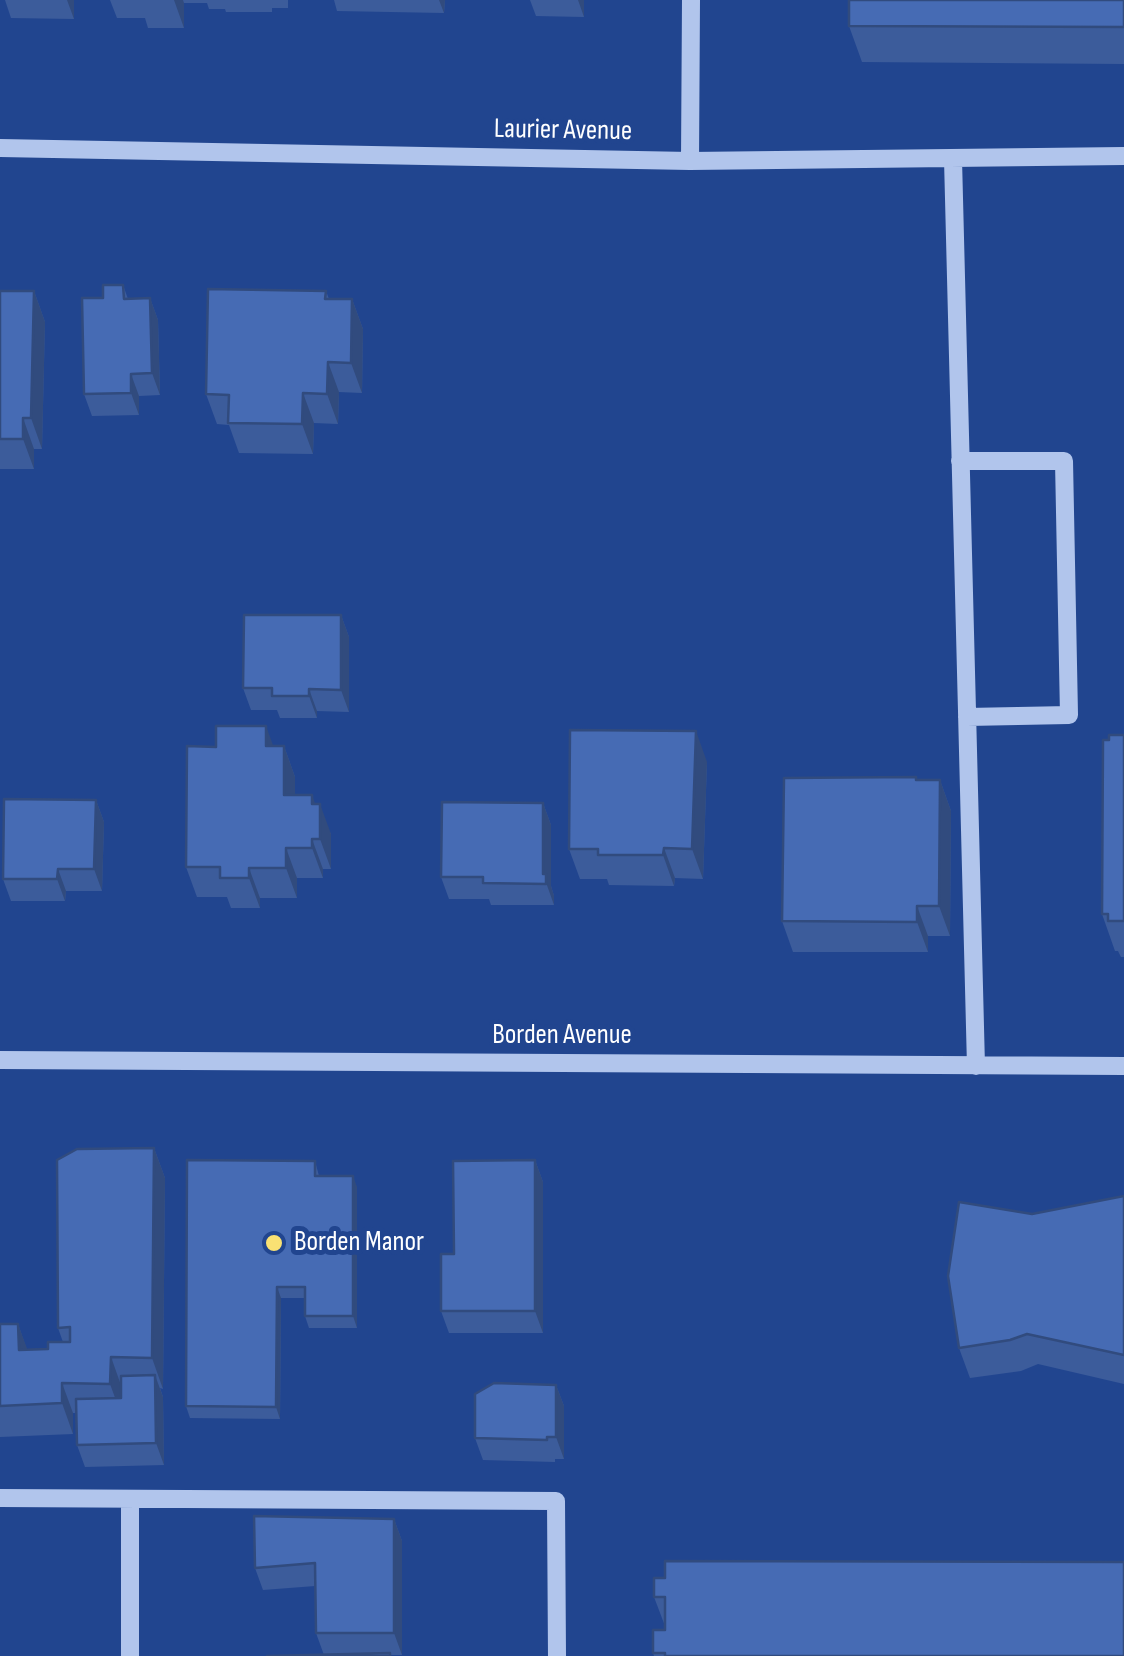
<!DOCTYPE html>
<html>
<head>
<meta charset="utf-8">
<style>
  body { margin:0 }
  canvas { display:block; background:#21458f }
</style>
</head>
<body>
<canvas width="1124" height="1656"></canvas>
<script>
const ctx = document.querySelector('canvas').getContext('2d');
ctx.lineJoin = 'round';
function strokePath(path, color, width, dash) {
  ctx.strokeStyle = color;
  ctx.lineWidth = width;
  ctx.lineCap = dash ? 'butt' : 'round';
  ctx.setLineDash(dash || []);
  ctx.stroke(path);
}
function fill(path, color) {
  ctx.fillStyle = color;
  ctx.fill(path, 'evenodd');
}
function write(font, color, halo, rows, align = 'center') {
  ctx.font = font + ' "Sofia Sans Condensed",sans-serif';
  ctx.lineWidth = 10;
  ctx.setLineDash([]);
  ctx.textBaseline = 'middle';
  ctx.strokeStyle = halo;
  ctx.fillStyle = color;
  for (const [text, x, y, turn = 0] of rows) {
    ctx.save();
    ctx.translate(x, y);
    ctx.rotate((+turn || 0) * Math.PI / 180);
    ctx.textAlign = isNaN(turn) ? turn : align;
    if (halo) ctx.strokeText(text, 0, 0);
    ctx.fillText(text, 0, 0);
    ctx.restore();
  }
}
strokePath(new Path2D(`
  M0,148L690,161L1124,156
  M953,159L976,1066
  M690,161L691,0
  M960,461H1064L1069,715L967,717
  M0,1060L1124,1066
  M0,1498L556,1501L557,1656
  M130,1656V1499`), '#b1c5ec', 18);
fill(new Path2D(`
  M5,0H74V19L11,18Z
  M110,0H288V8H272V12H226L225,9H209L207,3H184V28H148L145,18H117Z
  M334,0H445L444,13L337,11Z
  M530,0H584V17L536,16Z
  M1124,0V64L862,62L849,26Z
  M123,285L128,299L150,298L158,320L160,395L139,396V415L92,416L84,394L103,298Z
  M0,291H34L45,322L42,449H34V469H0Z
  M326,291L329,299H352L363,329L362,393L339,392L338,424L314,423L313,454L239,453L229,425L217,424L206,394Z
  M341,615L349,637V712L317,711V718H280L277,710H251L243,688Z
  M1124,735V957H1121L1118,951H1115L1102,914L1109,740Z
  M284,746L295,777V795L315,804L331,834V869H323V878H297V898H260V908H231L227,897H197L186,867L216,747Z
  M707,762L703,879L675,878L674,886L609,885L607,879H580L569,849Z
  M916,777L917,780H940L951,811L950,936H928V952H793L782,921Z
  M96,800L104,822L102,891H66L65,901H11L3,879Z
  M543,803L551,825V886L554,896V905H491L489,899H449L441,877Z
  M154,1148L165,1178L163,1389L160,1388L163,1397L164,1465L85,1467L77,1445L76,1413H73V1434L0,1437V1324H18L27,1350L48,1349L63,1342L58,1328Z
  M535,1160L543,1182V1333H449L441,1311L454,1254Z
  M315,1161L319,1176L357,1187V1328H309L305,1316V1298H281L280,1419L190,1418L186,1406Z
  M1124,1196V1384L1038,1364L1021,1371L970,1378L959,1348L1032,1214Z
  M556,1385L564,1406V1459H555V1462L483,1460L475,1438Z
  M394,1519L402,1541V1655H324L316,1633L315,1586L263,1590L255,1568Z
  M654,1578L1124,1656H654L653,1653L665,1630V1626L654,1597Z`), '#3c5c9b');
fill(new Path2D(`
  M67,0H74V19Z
  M174,0H183L184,3V28Z
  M439,0H445L444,13Z
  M578,0H584V17Z
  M34,291L45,322L42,449L31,418Z
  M150,298L158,320L160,395L152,373Z
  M352,299L363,329L362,393L351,363Z
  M328,362L339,392L338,424L327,394Z
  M131,374L139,396V415L131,393Z
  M303,393L314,423L313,454L302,424Z
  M23,418L34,449V469L23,439Z
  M341,615L349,637V712L341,690Z
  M309,689L317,711V718L309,696Z
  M266,726L277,756L266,746Z
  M696,731L707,762L703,879L692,849Z
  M284,746L295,777V826L284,795Z
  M940,780L951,811L950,936L939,906Z
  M312,795L320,817V804L331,834V869L320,839L312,804Z
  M96,800L104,822L102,891L94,869Z
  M543,803L551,825V886L554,896V905L543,874Z
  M312,839L323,869V878L312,848Z
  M286,848L297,878V898L286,868Z
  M664,848L675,878L674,886L663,855Z
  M249,868L260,898V908L249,878Z
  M58,869L66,891L65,901L57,879Z
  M917,906L928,936V952L917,922Z
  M154,1148L165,1178L163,1389L152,1358Z
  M535,1160L543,1182V1333L535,1311Z
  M353,1176L357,1187V1328L353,1316Z
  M277,1287L281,1298L280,1419L276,1407Z
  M18,1324L29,1354L19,1350Z
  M111,1357L122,1388L121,1414L110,1384Z
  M155,1375L163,1397L164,1465L156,1443Z
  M62,1383L73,1413V1434L62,1403Z
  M556,1385L564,1406V1459L556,1437Z
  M394,1519L402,1541V1655L394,1633Z`), '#314b7e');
const building = new Path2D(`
  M849,0H1124V27L849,26Z
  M103,285H123L124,299L150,298L152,373L131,374V393L84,394L82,298H103Z
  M208,289L326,291L325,299H352L351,363L328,362L327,394L303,393L302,424L228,423L229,395L206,394Z
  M0,291H34L31,418H23V439H0Z
  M244,615H341V690L309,689V696H272V688H243Z
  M216,726H266V746H284V795H312V804H320V839H312V848H286V868H249V878H220V867H186L187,746L216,747Z
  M570,730L696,731L692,849L664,848L663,855H598V849H569Z
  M1109,735H1124V921H1108V914H1102L1103,740H1109Z
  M916,777V780H940L939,906H917V922L782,921L784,778Z
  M4,799L96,800L94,869H58L57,879H3Z
  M442,802L543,803V874H546V884L483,883V877H441Z
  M154,1148L152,1358L111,1357L110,1384L62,1383V1403L0,1406V1324H18L19,1350L48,1349V1342H70V1327L58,1328L57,1160L77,1149Z
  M187,1160L315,1161V1176H353V1316H305V1287H277L276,1407L186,1406Z
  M535,1160V1311H441V1254H454L453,1161Z
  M1124,1196V1355L1027,1334L1010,1340L959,1348L948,1276L959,1202L1032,1214Z
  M155,1375L156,1443L77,1445L76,1399L121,1398V1376Z
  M494,1383L556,1385V1437H547V1440L475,1438V1394Z
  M254,1516L394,1519V1633H316L315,1563L255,1568Z
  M665,1561L1124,1562V1656H665V1653H653V1630H665V1597H654V1578H665Z
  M390,1653V1656H267Z`);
fill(building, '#466bb4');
strokePath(building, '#314b7e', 2.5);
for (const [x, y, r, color] of [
  [274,1243,10,"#f9e173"]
]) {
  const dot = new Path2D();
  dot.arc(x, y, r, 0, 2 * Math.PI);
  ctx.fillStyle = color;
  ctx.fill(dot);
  strokePath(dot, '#21458f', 4);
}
write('28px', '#fff', '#21458f', [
  ["Laurier Avenue",563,131,1],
  ["Borden Avenue",562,1036]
]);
write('28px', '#fff', '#21458f', [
  ["Borden Manor",294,1243]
], 'left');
</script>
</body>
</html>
